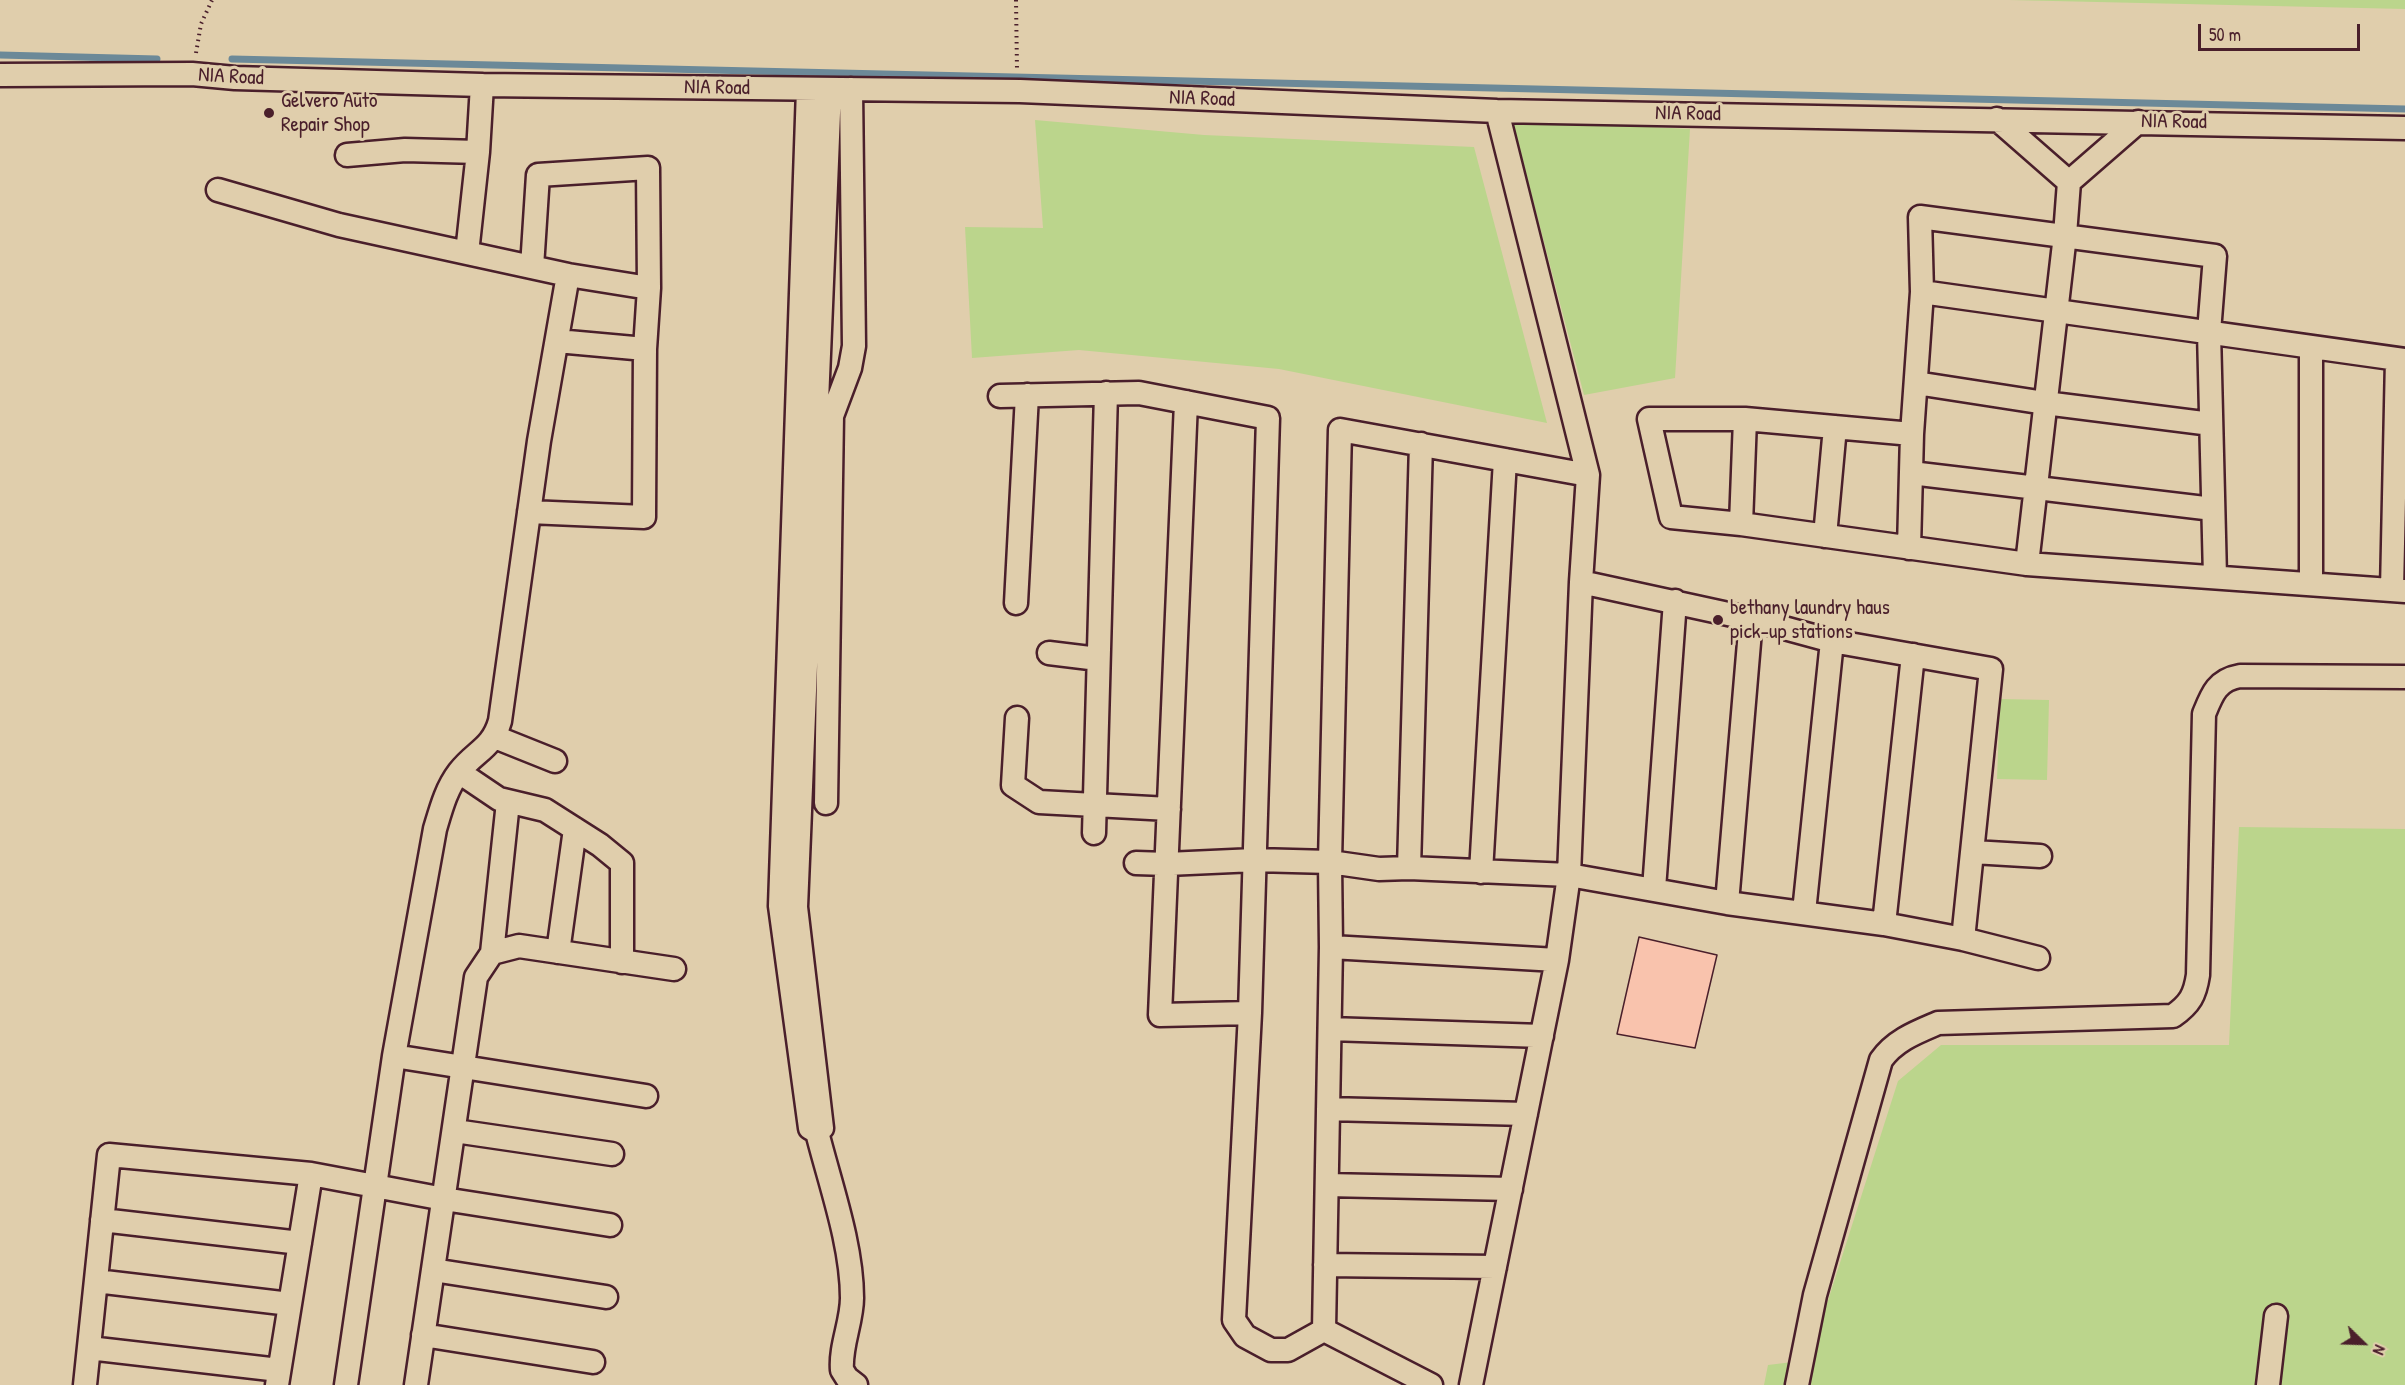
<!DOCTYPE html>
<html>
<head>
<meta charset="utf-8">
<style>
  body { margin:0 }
  #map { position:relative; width:2405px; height:1385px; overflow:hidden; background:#e0ceac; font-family:"Patrick Hand",sans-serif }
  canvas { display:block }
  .north { position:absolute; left:2333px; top:1313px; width:60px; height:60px; -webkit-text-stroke:4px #e0ceac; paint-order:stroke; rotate:113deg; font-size:16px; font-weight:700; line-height:24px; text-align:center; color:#4a1f2b }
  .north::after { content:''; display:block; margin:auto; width:21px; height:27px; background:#4a1f2b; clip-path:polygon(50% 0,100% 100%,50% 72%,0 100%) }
  .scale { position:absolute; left:2198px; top:24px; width:162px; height:27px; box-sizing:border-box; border:3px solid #4a1f2b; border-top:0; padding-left:8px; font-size:18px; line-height:21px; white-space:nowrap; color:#4a1f2b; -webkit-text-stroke:4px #e0ceac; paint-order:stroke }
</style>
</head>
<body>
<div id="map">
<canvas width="2405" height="1385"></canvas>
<div class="north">N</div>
<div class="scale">50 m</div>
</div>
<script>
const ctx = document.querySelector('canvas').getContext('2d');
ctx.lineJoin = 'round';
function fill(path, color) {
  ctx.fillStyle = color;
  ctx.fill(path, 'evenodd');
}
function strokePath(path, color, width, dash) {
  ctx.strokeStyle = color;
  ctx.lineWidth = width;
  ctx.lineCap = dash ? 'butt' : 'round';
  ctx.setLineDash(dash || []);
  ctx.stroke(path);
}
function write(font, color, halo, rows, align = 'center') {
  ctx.font = font + ' "Patrick Hand",sans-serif';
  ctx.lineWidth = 6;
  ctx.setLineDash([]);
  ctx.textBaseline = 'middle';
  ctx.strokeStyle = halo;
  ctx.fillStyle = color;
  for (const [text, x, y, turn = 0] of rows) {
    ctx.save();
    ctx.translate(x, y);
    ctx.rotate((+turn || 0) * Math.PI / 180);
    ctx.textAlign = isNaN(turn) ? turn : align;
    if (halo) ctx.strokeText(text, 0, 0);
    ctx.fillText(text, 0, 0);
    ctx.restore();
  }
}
fill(new Path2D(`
  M2009,0H2405V9Z
  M1035,120L1204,135L1474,147L1547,423L1279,369L1079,350L972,358L965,227L1043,228Z
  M1512,120L1690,129L1675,378L1584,395Z
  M2000,699L2049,700L2047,780L1997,779Z
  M2239,827L2405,829V1385H1764L1768,1365L1809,1360L1898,1081L1941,1045H2229Z`), '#bbd58c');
strokePath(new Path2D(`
  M0,55L157,59
  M232,59L2405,109`), '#6c8998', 7);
const building = new Path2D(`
  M1639,937L1717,955L1695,1048L1617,1034Z`);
fill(building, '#f9c3ad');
strokePath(building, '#4a1f2b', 1.5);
const minor = new Path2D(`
  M0,75L192,74L235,78L482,85L1020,91L1497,111L2405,128
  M808,89L780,906L810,1128L817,1132L822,1128L796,907L830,89
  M1997,119L2069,182L2138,122
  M347,155L405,150L478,152
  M218,190L339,225L467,253
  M532,267L538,175L648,168L649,288L645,349
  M568,275L649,288
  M1922,292L2405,360
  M1916,383L2045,403L2211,424
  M1000,396L1139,393L1268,418L1250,1013L1234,1320L1245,1336L1271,1350H1288L1324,1330
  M1186,402L1160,1015L1250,1013
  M1912,434L1745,419H1649L1671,517L1741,524L2027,564L2405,591
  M1911,473L2213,509
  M529,512L644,517L645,349L557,341
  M1741,524L1745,419
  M1825,536L1835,427
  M1909,548L1912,434L1922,292L1920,217L2215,256L2209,332L2215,577
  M2027,564L2065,235L2069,182
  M1581,582L1751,619L1832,641L1991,669L1963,939
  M2311,584V347
  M2392,590L2397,359
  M1016,603L1027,395
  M1049,653L1098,659
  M1017,718L1013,785L1039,802L1169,809
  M495,737L555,761
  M459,772L499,799L545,810L600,845L622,863V962
  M826,803L832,416L850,368L854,346L851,89
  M1094,833L1106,393
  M1973,852L2040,856
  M1136,863L1167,864L1255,860L1330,862L1379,869L1409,868L1569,875L1727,903L1884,924L1963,939L2038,958
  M1409,868L1421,444
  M1481,872L1505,460
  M1654,889L1675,601
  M1727,903L1751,619
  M1804,912L1832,641
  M1884,924L1913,655
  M1331,947L1557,960
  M558,952L575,829
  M492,953L508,802
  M1330,1029L1542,1036
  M394,1056L646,1096
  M1328,1109L1526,1114
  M455,1131L612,1154
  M817,1132C830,1184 852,1244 852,1298C852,1322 840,1346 842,1370L847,1378L856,1385
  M1327,1185L1511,1189
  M102,1220L300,1243
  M1325,1265L1495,1267
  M433,1270L606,1297
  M96,1281L290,1304
  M1324,1330L1331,947L1330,862L1340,430L1588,475
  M1324,1330L1431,1385
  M423,1335L593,1362
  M89,1348L279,1370
  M85,1385L109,1155L311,1174L444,1199L610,1225
  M277,1385L311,1174
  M346,1385L394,1056L435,829C441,809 446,789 459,772C475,751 492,749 500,721L539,441L568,275L467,253L478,152L482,85
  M416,1385L476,977L492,953L519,946L674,969
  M1471,1385L1557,960L1569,875L1581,582L1588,475L1497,111
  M1797,1385L1815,1295L1881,1060C1895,1040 1917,1032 1938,1023L2173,1016C2190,1004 2195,995 2198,975L2204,714C2212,694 2217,680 2240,676L2405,677
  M2268,1385L2276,1316`);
strokePath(minor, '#4a1f2b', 27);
strokePath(new Path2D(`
  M1016,0L1017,70
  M196,53L201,24L212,0`), '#4a1f2b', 4, [1.5, 4.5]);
strokePath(minor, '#e0ceac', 22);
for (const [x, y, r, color] of [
  [269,113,6,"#4a1f2b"],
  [1718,620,6,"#4a1f2b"]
]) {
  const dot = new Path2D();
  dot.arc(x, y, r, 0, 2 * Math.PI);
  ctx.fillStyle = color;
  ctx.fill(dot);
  strokePath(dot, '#e0ceac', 2);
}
write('21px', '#4a1f2b', '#e0ceac', [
  ["NIA Road",231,77,3],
  ["NIA Road",717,88,1],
  ["NIA Road",1202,99,2],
  ["NIA Road",1688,114,1],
  ["NIA Road",2174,122,1]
]);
write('21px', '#4a1f2b', '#e0ceac', [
  ["Gelvero Auto",281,101],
  ["Repair Shop",281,125],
  ["bethany laundry haus",1730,608],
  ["pick-up stations",1730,632]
], 'left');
</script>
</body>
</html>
